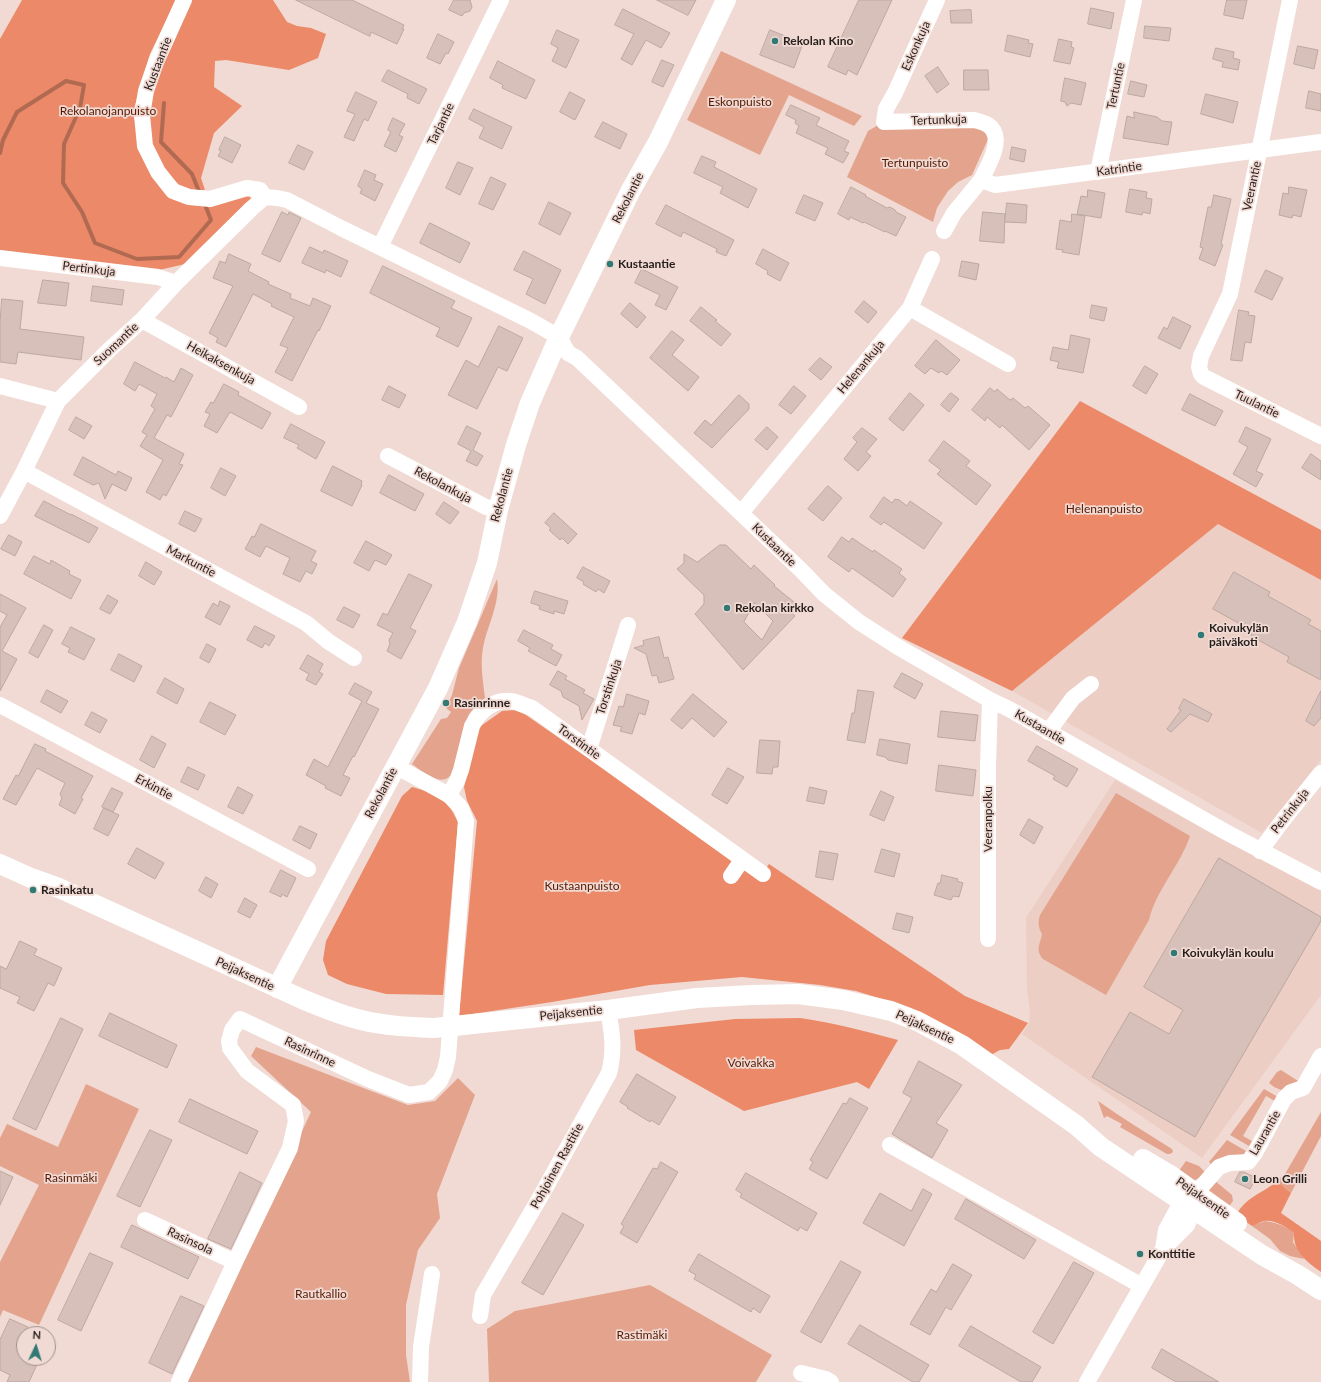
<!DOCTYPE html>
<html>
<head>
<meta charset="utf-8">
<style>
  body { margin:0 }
  #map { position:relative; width:1321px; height:1382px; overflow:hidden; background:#f0dad3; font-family:Lato,sans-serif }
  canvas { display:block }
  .north { position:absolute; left:16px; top:1326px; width:40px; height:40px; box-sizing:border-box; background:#f0dad3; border:1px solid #9f8f8a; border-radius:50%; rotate:4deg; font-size:11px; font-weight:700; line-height:16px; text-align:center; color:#261e1c }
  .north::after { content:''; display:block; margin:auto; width:14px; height:18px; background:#307974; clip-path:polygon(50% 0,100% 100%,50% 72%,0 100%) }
</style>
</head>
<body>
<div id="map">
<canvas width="1321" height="1382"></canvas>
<div class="north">N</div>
</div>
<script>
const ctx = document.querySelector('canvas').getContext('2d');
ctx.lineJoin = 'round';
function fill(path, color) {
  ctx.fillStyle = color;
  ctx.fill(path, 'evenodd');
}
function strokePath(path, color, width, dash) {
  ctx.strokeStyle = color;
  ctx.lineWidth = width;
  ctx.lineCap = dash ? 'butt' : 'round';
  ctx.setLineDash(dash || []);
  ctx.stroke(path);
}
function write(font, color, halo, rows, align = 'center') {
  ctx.font = font + ' Lato,sans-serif';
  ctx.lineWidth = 3.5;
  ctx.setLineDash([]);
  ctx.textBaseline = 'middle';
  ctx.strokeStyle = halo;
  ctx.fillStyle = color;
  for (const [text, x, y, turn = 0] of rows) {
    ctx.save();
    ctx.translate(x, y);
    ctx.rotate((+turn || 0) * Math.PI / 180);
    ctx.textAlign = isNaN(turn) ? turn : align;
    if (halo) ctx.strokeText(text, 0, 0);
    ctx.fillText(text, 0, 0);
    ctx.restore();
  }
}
fill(new Path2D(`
  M1218,524L1321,580V760L1262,833L1012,691Z
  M1115,780L1223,840L1321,891V995L1202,1158L1022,1034L1029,1023L1030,1014L1027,988L1026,918Z`), '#eccec4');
fill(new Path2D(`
  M721,51L862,116L854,126L789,95L760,155L687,120Z
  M977,117L989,137L972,175L958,182L948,191L937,208L933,222L847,177L868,131L880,124Z
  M497,579C501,603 487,625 483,648C480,664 483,681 485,698L478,703L469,714L455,769C444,791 426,774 412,764L441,719L447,718L451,712L446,708L452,695L459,668Z
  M1116,793L1190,836C1180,866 1156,890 1149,920L1106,995L1043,959C1035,950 1040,945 1042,934C1038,927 1038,922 1040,915Z
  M256,1047L408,1105L435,1101L458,1078L475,1095L437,1194L440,1218L418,1250L406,1305V1355L410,1382H184L311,1112L251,1056Z
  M1281,1070L1298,1081L1281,1090L1274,1087L1269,1083L1277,1072Z
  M86,1084L139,1109L39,1325L3,1310L0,1317V1262L39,1185L0,1166V1138L7,1124L58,1147Z
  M1264,1089L1278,1097L1275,1101L1266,1096L1243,1136L1252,1141L1249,1146L1230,1135Z
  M1098,1101C1122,1118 1147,1133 1172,1149L1173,1152L1170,1154H1167L1120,1127L1122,1124L1107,1116L1104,1118Z
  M1321,1112V1136L1291,1193L1277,1181L1285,1174Z
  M1227,1140L1246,1151L1243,1156L1212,1165L1209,1162Z
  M1186,1161L1199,1166L1205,1172L1199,1178L1193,1181L1178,1172Z
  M1214,1180L1232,1195L1233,1201L1227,1209L1212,1198L1208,1189Z
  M1265,1221C1276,1223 1285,1225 1294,1233L1293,1242L1304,1259L1290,1256L1280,1251L1270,1239L1252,1226Z
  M650,1285L772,1355L756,1382H489L487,1329L515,1311Z`), '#e3a38d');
fill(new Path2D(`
  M22,0H176L150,54L133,112L142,153L173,198L248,193L251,199L185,264L159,270L0,254V39Z
  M191,0H273L287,22L297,26L311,28L326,34L318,58L289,70L226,60L215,61L214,87L242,106L214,133L201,178L205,190L191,191L179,185L165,170L152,147L148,102L160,64L174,41Z
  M1080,401L1321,530V580L1218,524L1012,691L902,638Z
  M516,710L523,713L760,877L769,864L965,996L1028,1023L1009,1049L1000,1050L991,1055L955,1031L911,1008L856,991L820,985L742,977L650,985L552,1002L459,1016L477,821L467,801L464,787L478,728L502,711Z
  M412,787L426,791L449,805L458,822L443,995L386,994L347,984L328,975L323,960L326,941L402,796Z
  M800,1018C834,1023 865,1031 898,1040L869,1089L857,1082L744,1111L636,1050L634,1030L735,1019Z
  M1277,1181L1291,1193L1281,1213L1321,1241V1272C1307,1262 1293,1252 1294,1233C1287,1227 1274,1219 1264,1221C1260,1222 1256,1225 1252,1226L1236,1215C1247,1196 1262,1194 1277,1181Z`), '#eb8968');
strokePath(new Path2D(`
  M164,103L161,142L192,174L200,194
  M0,153L3,140L17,112L66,81L84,85L80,108L64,144L63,183L82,212L95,243L137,259L179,257L211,220L204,202`), '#b16a52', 4);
const building = new Path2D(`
  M296,0H352L404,25L402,29H404L397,44L371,32L370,36Z
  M454,0H470L472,7L470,11L464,13L462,16L449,10Z
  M657,0H696L688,15Z
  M859,0H892L857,75L848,70L846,75L828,67Z
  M1227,0H1247L1243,19L1224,15Z
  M1091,8L1114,13L1111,29L1088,24Z
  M623,9L670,33L661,48L646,40L632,65L621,59L634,34L615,25Z
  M971,10L972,23H951L950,11Z
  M1145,26L1171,28L1169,41L1144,38Z
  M557,30L579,40L566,68L552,61L558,48L551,44Z
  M770,30L803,43L794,68L760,55Z
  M438,34L454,42L448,54L446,53L440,64L427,58Z
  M1008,35L1029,40L1028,43L1033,44L1030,57L1005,51Z
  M1059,39L1072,42L1071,47L1074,48L1070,64L1054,61Z
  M1298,46L1318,50L1314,69L1294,64Z
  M1216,48L1234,52L1233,58L1240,60L1238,70L1222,67L1223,62L1213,59Z
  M662,60L674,65L663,87L652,82Z
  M498,61L535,80L526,99L502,88L503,85L490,78Z
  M938,67L949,84L937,93L925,76Z
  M388,70L427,89L419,104L407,98L408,94L382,81Z
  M964,70H988L989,90H964Z
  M1065,78L1086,83L1081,105L1071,103L1067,106L1065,102L1061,101Z
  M1131,81L1147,85L1144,97L1128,94Z
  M1309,91L1321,94V111L1306,108Z
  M356,92L377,102L368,121L364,119L354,141L344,137L355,114L347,111Z
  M570,92L585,100L575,120L560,112Z
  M1206,94L1238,102L1233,123L1201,114Z
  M791,105L820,118L816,125L849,141L844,151L849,153L843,163L825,154L828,148L796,133L799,126L795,123L796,120L786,115Z
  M474,109L512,127L502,149L479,138L484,127L469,119Z
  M1134,112L1157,117L1162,121L1172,122L1168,145L1123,138L1127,116L1134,118Z
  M393,118L405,124L399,135L403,137L396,152L384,146L391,132L388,130Z
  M603,122L627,134L620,149L595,137Z
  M225,137L241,145L232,163L218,156L221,151L219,150Z
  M298,145L313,152L304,170L289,163Z
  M1012,147L1026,150L1024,162L1010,159Z
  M702,156L716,162L714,167L757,189L748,208L720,193L723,187L694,173Z
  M458,162L473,168L460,195L446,188Z
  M365,170L376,175L374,180L383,184L375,201L360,193L362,189L358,186Z
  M491,177L506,184L493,210L479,204Z
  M851,187L866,195L865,196L887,208L890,207L895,210L896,212L906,217L896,236L885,231V232L864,222L863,223L850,217L849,220L838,214Z
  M1289,187L1307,190L1301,217L1293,215L1292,218L1279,215L1283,193L1288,194Z
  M1130,189L1147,192L1146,198L1152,199L1150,214L1143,212L1142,215L1126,212Z
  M1088,190L1105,193L1101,218L1077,214L1081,196L1087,197Z
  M804,195L823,203L815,221L796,213Z
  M1214,195L1231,199L1221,244L1223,245L1215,266L1199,259L1203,248L1200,247L1208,207H1211Z
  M549,202L571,213L560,235L539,224Z
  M1007,203L1027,205L1026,223L1005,222Z
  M666,205L734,240L726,256L716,252L717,249L683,232L681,237L656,224Z
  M282,212L288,215L289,212L301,218L280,262L262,254Z
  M983,212L1005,214L1004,243L980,241Z
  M1072,214L1085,216L1079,255L1062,252L1063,250L1056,249L1060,220L1071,222Z
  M430,223L470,243L460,263L420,243Z
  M310,247L323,253L324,250L348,261L341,277L326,270L325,273L302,263Z
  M763,249L789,263L780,281L767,274L768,271L756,264Z
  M524,251L561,270L545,304L526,294L533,279L514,270Z
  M229,254L251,264L248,271L269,282L268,284L291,294L290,298L310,306L313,298L331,306L319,331L318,330L292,381L275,372L288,348L280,345L294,317L271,306L272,304L253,294L226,347L216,342L218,338L209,333L233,286L213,278L220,261L225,263Z
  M962,261L979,264L976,280L959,276Z
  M383,266L455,301L451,308L472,318L458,347L436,336L440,328L370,293Z
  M642,269L678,287L666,310L655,305L660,295L635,283Z
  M1266,270L1283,278L1272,300L1255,292Z
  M43,280L69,283L66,306L38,303Z
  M93,286L124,290L122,305L91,301Z
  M2,299L23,301L20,329L84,337L81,360L18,352L16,364L0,362V323Z
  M864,301L877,312L868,323L855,312Z
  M630,303L646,317L637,328L621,314Z
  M1092,305L1107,308L1104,321L1090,318Z
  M701,307L717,320L715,321L731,334L721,346L690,321Z
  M1239,310L1249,312L1248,315L1255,316L1251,343L1245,342L1242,361L1231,360Z
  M1173,317L1191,326L1180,349L1158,338L1164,327L1167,329Z
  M499,326L523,338L507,371L498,367L477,409L448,395L466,360L478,367Z
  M672,331L684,340L672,355L699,377L688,391L650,358Z
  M1071,335L1090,339L1083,373L1057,368L1059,362L1050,360L1053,347L1068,350Z
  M936,340L960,360L947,375L941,371L939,373L931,368L925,374L915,366Z
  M820,358L832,367L821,380L809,370Z
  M135,362L165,378L166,377L174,382L181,368L193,375L171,417L167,415L154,438L184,454L179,464L183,465L166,496L163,494L160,500L146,492L163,460L140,446L147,435L142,432L155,409L151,406L157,394L139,384L135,391L124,384Z
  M1145,366L1158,374L1146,394L1133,386Z
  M224,384L239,392L238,395L271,413L262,429L230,412L217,433L204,426L210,414L205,412L211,402L213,403Z
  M389,386L406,395L399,408L382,400Z
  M794,386L806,396L791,414L779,405Z
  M990,388L995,392L997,389L1010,400L1013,398L1025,408L1028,406L1050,425L1029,450L1002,425L1000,428L987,417L985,421L972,410Z
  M910,393L924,405L903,431L889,419Z
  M951,393L959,399L949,412L941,405Z
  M1190,394L1223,411L1215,426L1182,410Z
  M739,395L749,404V409L712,448L694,433L705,420L711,425Z
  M76,417L92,426L84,439L69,430Z
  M291,424L325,442L316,459L297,448L299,445L284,438Z
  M467,426L481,433L473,450L483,456L477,466L466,461L471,451L458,444Z
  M767,427L778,437L767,450L755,440Z
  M1246,427L1271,439L1256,471L1263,474L1256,487L1233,474L1248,447L1239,442Z
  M862,428L877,439L866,452L871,456L858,471L844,459L857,442L853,438Z
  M944,441L970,461L966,466L991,485L976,505L937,474L941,470L929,461Z
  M1311,454L1321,461V480L1302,468Z
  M83,457L116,475L118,471L132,478L126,491L112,484L105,499L99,483L93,485L74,475Z
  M333,466L362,481L361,484L362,485L352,506L321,491Z
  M221,468L236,476L225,496L211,488Z
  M389,475L424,494L415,511L380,493Z
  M828,486L842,498L823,521L808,509Z
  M884,497L892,503L895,499L898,500V499L907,506L910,501L942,523L924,549L884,522L881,525L870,517Z
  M44,501L71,515V514L98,528L89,543L35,516Z
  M444,502L459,512L450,524L436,514Z
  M185,511L202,519L195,532L179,524Z
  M554,513L577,534L568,544L562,538L560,540L549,530L551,528L545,523Z
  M261,524L316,551L311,561L317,564L312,574L306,571L300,582L283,574L290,558L266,546L260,557L245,549L252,536L254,537Z
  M9,535L22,542L15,556L1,549Z
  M842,537L849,542L852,538L873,552L874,550L902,569L899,573L906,579L893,597L852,568L849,572L828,557Z
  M366,541L392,555L386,565L375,560L369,571L354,563Z
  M720,545H726L751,569L754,565L775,585L774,586L799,606L792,613L795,616L743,670L695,614L704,604V595L677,569L684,563V554L697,562ZM755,603L773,621L762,640L744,622Z
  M34,556L50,564L51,560L70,571L69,574L81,580L71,599L24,574Z
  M146,562L162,572L154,585L139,576Z
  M583,567L610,581L604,593L598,589L596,592L583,584L584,582L577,578Z
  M1234,572L1270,592L1268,596L1311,620L1308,624L1321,631V680L1287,662L1289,657L1251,636L1253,631L1213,609Z
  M409,574L432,585L410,628L416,631L401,659L387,651L390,644L389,640L393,633L377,625L383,613L387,615Z
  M535,591L568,601L564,614L554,611V614L539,609L540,606L531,603Z
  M0,594L26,608L2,651L17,659L0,691V627L7,615L0,611Z
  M108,595L118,601L110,614L100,609Z
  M220,601L230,606L220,625L205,617L213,603L218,606Z
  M344,607L360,615L353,628L337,620Z
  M44,625L53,630L38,658L29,653Z
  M255,626L275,636L269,646L265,643L262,648L247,640Z
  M71,627L95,639L84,660L68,652L70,648L62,644Z
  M524,630L553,645L551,649L562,655L556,666L528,651L530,648L518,641Z
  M659,637L664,658L668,657L674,679L659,683L657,675L652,676L646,654L634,648L644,645L643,641Z
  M207,644L216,649L209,663L200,658Z
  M119,654L142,666L134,682L111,670Z
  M308,655L323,664L319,672L323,674L316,685L306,680L309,674L300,669Z
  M558,671L567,676L565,679L585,690L583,693L594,699L582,720L579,706L563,697L561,691L550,685Z
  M902,673L923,684L915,699L894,687Z
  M165,678L184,689L177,704L157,693Z
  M355,683L372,692L366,703L379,709L354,757L353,756L343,775L350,778L341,796L325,788L326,786L306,775L314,759L328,767L362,701L349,694Z
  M47,690L68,701L61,713L41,702Z
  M858,690L874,692L865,743L847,740L852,713H854Z
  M1321,691V718L1314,726L1306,721Z
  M627,694L649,701L645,715L639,713L632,734L620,731L622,727L613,725L619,706L623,707Z
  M693,694L727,722L714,737L692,718L682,729L671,720Z
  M1184,699L1212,714L1208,722L1190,714L1171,732L1167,729L1181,710L1179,709Z
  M210,702L236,715L225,735L200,722Z
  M941,711L978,715L975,741L938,737Z
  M92,712L107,720L100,733L85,725Z
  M152,736L166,744L154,768L140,760Z
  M880,739L910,744L907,764L888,760L885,757L877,755Z
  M760,740L780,741L778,767H773L772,774L757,773Z
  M35,744L46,749L45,751L93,776L81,798L83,799L75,814L59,805L62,798L60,794L65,783L37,768L16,805L3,799L16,775L18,776Z
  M1037,746L1078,769L1067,787L1053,779L1055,776L1028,761Z
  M939,765L976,770L973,796L936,791Z
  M188,767L205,775L198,790L181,782Z
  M728,768L744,777L727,804L712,795Z
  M238,787L253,795L243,814L228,807Z
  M810,787L827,791L824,804L807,801Z
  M112,788L123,793L113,812L102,807Z
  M881,791L894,797L884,821L870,815Z
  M104,808L119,815L108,836L94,829Z
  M1029,819L1043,827L1034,844L1020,835Z
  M300,826L317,834L310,849L293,840Z
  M137,848L164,863L155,879L128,864Z
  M882,849L900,854L894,877L875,872Z
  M820,851L838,854L833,880L816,877Z
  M1219,858L1321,917V921L1195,1137L1092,1077L1130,1012L1169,1034L1183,1010L1144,987Z
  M281,870L296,878L287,897L282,894L281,897L270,892Z
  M942,875L958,879L957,881L963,883L959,897L953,896L951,900L934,895L938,883H940Z
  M206,877L218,884L211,898L199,891Z
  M245,898L257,905L250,918L238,912Z
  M897,913L913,917L909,933L893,929Z
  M20,941L37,949L34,955L62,968L54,986L48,983L34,1011L17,1003L20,997L0,988V966L6,969Z
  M110,1013L177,1045L167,1068L99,1036Z
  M61,1018L83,1029L36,1130L13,1119Z
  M919,1061L962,1085L936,1123L948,1130L932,1158L892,1134L912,1098L903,1093Z
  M637,1074L676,1097L659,1125L651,1120L650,1122L627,1108L628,1107L620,1102Z
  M850,1098L868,1108L827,1179L809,1169L813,1162L810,1160L843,1103L846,1104Z
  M190,1099L258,1131L247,1154L179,1122Z
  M150,1130L172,1140L140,1207L117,1196Z
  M661,1162L678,1172L637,1243L620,1233L624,1226L621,1224L653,1168L657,1169Z
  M0,1171L13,1177L0,1205Z
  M240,1172L262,1183L231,1249L208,1239Z
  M1240,1172H1244L1256,1178L1250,1189L1235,1182Z
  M746,1173L817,1213L807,1231L800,1227L798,1231L740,1197L742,1194L736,1190Z
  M923,1189L932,1194L904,1246L863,1223L880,1193L911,1211Z
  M966,1199L1036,1240L1024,1259L955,1219Z
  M563,1213L584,1225L543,1295L522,1283Z
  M132,1225L199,1257L188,1279L121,1247Z
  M90,1253L113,1263L81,1331L58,1320Z
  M699,1254L770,1296L760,1313L753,1308L751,1312L694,1279L696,1275L689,1271Z
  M841,1261L861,1272L821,1343L801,1332Z
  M1074,1262L1094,1273L1053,1344L1033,1332Z
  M953,1264L972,1275L951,1310L946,1307L930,1335L910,1324L931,1289L936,1292Z
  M181,1296L204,1306L172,1374L149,1363Z
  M10,1319L28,1327L24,1334V1358H40L29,1382H7L10,1375L0,1370V1340Z
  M860,1325L929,1365L919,1382H913L848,1344Z
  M971,1326L1041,1367L1032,1382H1021L959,1346Z
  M1162,1349L1219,1382H1176L1152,1368Z`);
fill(building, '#d6c0b9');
strokePath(building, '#bda8a1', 1);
strokePath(new Path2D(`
  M184,0L156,62L146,91L142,115L145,146L158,172L173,191L189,197L210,199L247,188L260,190L265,197
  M937,0L895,93L886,109L884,122L974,120C978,121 985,123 988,125C1006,137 988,166 981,180
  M1290,0L1230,294L1201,356L1199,367L1201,374L1204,377L1321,436
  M1098,172L1134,0
  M265,197L277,198L287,200L341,228L529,320L559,337L568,353L577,358L801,570L824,594L859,622L898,647L990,700L1009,709L1224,831L1321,882
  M944,231L954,213L981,180L995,185L1321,142
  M380,247L501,0
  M0,258L158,277L176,283
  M910,308L932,259
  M142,320L299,407
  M0,386L58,401
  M388,456L486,507L498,510
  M24,471L306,623L329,642L354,658
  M741,513L910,308L1008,364
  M0,516L24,471L58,401L110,349L142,320L176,283L252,208L265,197
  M0,705L308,869
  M1048,732L1073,698L1091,684
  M589,749L628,625
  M449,795L457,781L461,770L472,726C479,712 493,699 511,701C518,702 525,706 532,708L763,874
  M1260,851L1287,815L1321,773
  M731,876L742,860
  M988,939V765L990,700
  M890,1145L1142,1286
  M145,1220L235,1262
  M1163,1249L1166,1230L1173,1217L1182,1201L1196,1193L1219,1167L1230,1163L1248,1162L1255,1153L1284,1099L1291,1092L1303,1088L1321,1056
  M480,1316L483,1295L542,1194L609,1073C615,1051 612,1031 608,1010
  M801,1373L826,1379L831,1382
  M179,1382L235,1262L290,1148L296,1121L293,1105L247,1071L230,1048L229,1041L232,1030L240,1019L368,1079L409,1095L429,1092L440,1081L445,1070L448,1057L466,821L461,808L449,795L395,766
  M420,1382L421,1347L432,1274
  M1087,1382L1163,1249L1187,1225L1194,1210L1195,1198`), '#fff', 16);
strokePath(new Path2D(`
  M0,864L31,878L59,888L302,999C321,1007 340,1015 361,1020C385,1026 410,1027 434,1028L608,1010L697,998L752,995L798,994L843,1000L891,1011L917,1021L962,1045L1076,1125L1101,1147L1262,1255L1298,1275L1321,1290
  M277,988L438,688L467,622L487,563L498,510L516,445L530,403L559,337L631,190L658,142L726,0
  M1143,1159L1170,1175L1237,1223`), '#fff', 20);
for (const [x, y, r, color] of [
  [775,41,4,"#307974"],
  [610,264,4,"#307974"],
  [727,608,4,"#307974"],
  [1201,635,4,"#307974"],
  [446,703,4,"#307974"],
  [33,890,4,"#307974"],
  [1174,953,4,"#307974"],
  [1245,1179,4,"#307974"],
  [1140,1254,4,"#307974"]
]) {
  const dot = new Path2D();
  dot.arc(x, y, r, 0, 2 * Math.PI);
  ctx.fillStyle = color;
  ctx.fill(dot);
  strokePath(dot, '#f0dad3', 1.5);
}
write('bold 12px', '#261e1c', '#f0dad3', [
  ["Rekolan Kino",783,41],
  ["Kustaantie",618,264],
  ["Rekolan kirkko",735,608],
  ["Koivukylän",1209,628],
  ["päiväkoti",1209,642],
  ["Rasinrinne",454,703],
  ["Rasinkatu",41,890],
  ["Koivukylän koulu",1182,953],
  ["Leon Grilli",1253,1179],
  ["Konttitie",1148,1254]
], 'left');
write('12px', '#261e1c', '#f0dad3', [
  ["Eskonkuja",916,46,-66],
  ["Kustaantie",158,64,-69],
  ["Tertuntie",1116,86,-78],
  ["Tertunkuja",939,120,-2],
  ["Tarjantie",441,124,-64],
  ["Katrintie",1119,169,-8],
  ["Veerantie",1252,186,-78],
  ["Rekolantie",628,198,-63],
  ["Pertinkuja",89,269,7],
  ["Suomantie",116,344,-43],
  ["Heikaksenkuja",221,363,29],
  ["Helenankuja",861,367,-50],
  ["Tuulantie",1257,404,26],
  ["Rekolankuja",443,485,28],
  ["Rekolantie",502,495,-75],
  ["Kustaantie",774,545,44],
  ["Markuntie",191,561,28],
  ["Torstinkuja",609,687,-72],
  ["Kustaantie",1040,727,30],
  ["Torstintie",579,742,36],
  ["Erkintie",154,787,28],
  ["Rekolantie",381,793,-62],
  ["Petrinkuja",1290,811,-52],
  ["Veeranpolku",988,819,-90],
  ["Peijaksentie",245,974,25],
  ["Peijaksentie",571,1013,-6],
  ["Peijaksentie",925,1027,25],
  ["Rasinrinne",310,1052,25],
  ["Laurantie",1265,1133,-60],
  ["Pohjoinen Rastitie",557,1166,-61],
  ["Peijaksentie",1203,1198,35],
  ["Rasinsola",190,1241,25]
]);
write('12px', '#551902', '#f0dad3', [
  ["Eskonpuisto",740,102],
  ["Rekolanojanpuisto",108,111],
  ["Tertunpuisto",915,163],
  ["Helenanpuisto",1104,509],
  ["Kustaanpuisto",582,886],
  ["Voivakka",751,1063],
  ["Rasinmäki",71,1178],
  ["Rautkallio",321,1294],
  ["Rastimäki",642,1335]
]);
</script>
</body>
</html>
